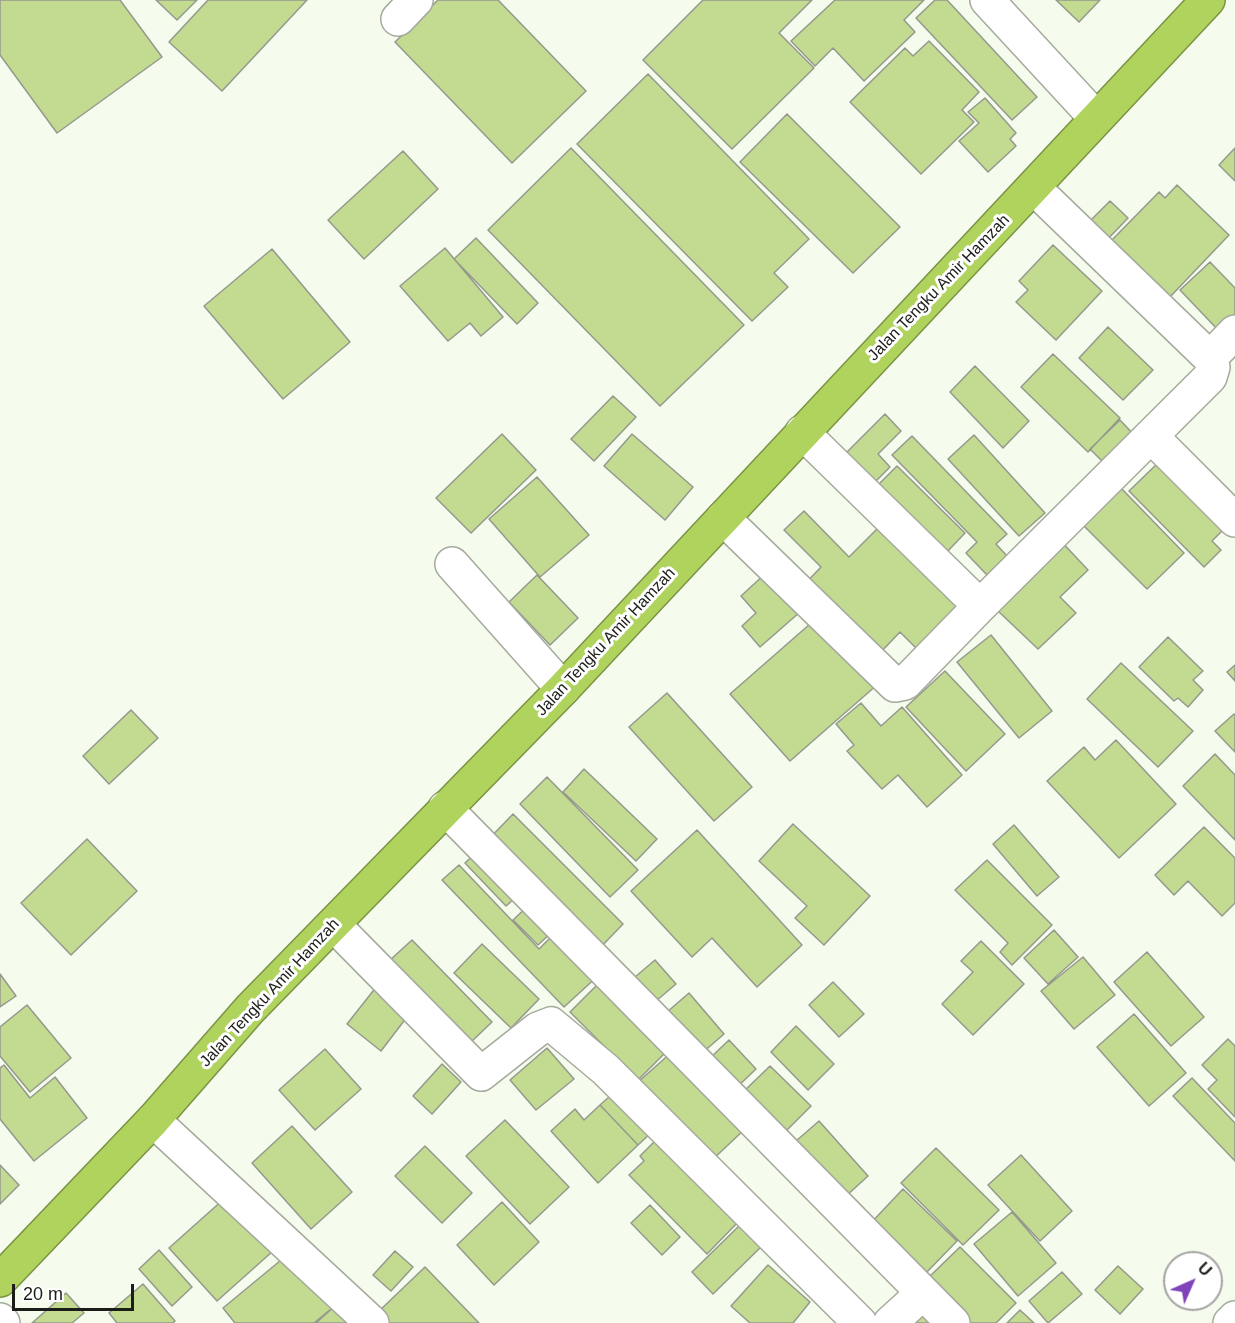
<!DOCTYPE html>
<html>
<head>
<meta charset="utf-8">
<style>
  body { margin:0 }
  #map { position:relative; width:1235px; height:1323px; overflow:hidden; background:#f5fbed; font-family:Arial,sans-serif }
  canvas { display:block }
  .north { position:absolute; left:1163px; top:1251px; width:60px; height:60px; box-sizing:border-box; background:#fff; border:2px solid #a4a5a3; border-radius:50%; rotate:45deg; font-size:16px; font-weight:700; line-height:24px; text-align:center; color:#1b1d18 }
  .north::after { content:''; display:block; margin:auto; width:21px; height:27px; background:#8044ba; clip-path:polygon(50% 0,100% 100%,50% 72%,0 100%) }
  .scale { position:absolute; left:12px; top:1284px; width:122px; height:27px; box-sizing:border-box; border:3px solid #1b1d18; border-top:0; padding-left:8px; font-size:18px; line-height:21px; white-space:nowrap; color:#1b1d18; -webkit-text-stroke:4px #fff; paint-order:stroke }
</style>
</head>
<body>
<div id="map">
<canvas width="1235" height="1323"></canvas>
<div class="north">U</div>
<div class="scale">20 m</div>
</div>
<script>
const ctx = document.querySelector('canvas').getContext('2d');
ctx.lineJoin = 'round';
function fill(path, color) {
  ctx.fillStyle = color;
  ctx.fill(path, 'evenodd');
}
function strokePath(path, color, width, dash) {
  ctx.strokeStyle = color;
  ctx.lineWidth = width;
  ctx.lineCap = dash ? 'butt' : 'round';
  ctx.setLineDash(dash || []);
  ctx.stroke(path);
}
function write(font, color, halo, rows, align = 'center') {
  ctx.font = font + ' Arial,sans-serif';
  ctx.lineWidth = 6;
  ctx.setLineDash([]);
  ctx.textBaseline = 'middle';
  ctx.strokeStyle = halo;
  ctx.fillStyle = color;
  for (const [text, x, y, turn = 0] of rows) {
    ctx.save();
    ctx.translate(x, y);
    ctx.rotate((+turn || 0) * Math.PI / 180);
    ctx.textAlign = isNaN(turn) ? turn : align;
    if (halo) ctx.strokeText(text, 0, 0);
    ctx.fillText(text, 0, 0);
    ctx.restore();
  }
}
const building = new Path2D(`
  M0,0H120L162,57L57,133L0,55Z
  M156,0H197L177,20Z
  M208,0H307L222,91L169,42Z
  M438,0H498L586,91L512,163L395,42Z
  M703,0H812L779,33L814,68L732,149L643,60Z
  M835,0H924L904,20L915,32L864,81L833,48L815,66L791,41Z
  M935,0H947L1037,97L1012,120L916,18Z
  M1056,0H1100L1079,22Z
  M929,41L979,92L962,110L974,122L921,174L850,102L905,48L913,56Z
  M648,74L809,239L774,273L788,287L752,321L577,144Z
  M985,98L1016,133L1010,139L1016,146L988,172L959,141L979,123L968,112Z
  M787,114L900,227L853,273L740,162Z
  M571,148L744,325L660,406L488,230Z
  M1235,148V181L1219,165Z
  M403,151L438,189L364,259L328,220Z
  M1177,185L1229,235L1169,298L1111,241L1159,192L1165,198Z
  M1110,201L1128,218L1103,244L1085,226Z
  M476,238L538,303L517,324L454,259Z
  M1053,245L1102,291L1056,340L1016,302L1028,290L1019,281Z
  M445,248L503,317L481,336L470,323L448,341L400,286Z
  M272,249L350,342L283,399L204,306Z
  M1210,262L1235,288V317L1220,332L1180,290Z
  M1108,327L1153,370L1123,400L1079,358Z
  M1053,354L1120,418L1088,452L1021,387Z
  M975,366L1029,421L1003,448L950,392Z
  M613,396L636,417L594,461L571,439Z
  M885,414L901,431L878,454L890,467L872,485L843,456Z
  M1120,420L1137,438L1108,467L1090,449Z
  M502,434L536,470L471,533L436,498Z
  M632,434L693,487L665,520L604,466Z
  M974,435L1045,513L1019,536L948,459Z
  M912,436L1007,534L996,544L1007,556L987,575L966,553L977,542L892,455Z
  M1159,462L1225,528L1212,541L1221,550L1204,567L1129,491Z
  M897,466L965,533L946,553L877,486Z
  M537,477L589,535L540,577L489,519Z
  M1119,486L1184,553L1147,589L1081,523Z
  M804,511L849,557L884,522L966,605L919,651L900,632L876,657L802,587L821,567L784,530Z
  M1058,538L1088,570L1060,597L1076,613L1038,649L997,610Z
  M766,573L800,612L760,647L742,626L756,613L741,596Z
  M537,575L578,618L550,645L509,602Z
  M818,617L878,684L790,761L730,694Z
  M991,635L1052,711L1019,738L957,662Z
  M1168,637L1203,671L1193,680L1203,690L1188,707L1178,698L1174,701L1139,667Z
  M1121,663L1193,731L1158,767L1087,699Z
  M1235,665V681L1227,672Z
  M945,671L1005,734L966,771L906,707Z
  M667,693L752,787L714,821L629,727Z
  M861,703L881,726L902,707L962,775L927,807L898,775L882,789L847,751L854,745L836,724Z
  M131,710L158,738L109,784L83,756Z
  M1234,714L1235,715V752L1215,731Z
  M1116,740L1176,804L1119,858L1047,781L1084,747L1095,760Z
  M1215,754L1235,775V840L1183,786Z
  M584,769L657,839L636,861L563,792Z
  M547,777L638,870L610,897L520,804Z
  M513,814L623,924L597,951L487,841Z
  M793,824L870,896L824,945L795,918L807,906L759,861Z
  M1014,825L1059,877L1037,896L993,844Z
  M1204,827L1235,858V903L1222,916L1188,881L1174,895L1155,875Z
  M697,830L802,945L757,987L712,938L692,957L631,891Z
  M87,839L137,891L71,955L21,903Z
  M481,848L523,891L506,906L465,863Z
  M987,860L1052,925L1012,965L1000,952L1008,943L955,890Z
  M459,865L539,949L558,930L600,974L564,1007L442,880Z
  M530,904L555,929L538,945L513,920Z
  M1054,930L1078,957L1048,984L1024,958Z
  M412,940L492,1022L470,1043L389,961Z
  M981,941L1024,984L973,1035L942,1004L973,972L961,961Z
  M482,944L539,999L511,1028L454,973Z
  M1147,952L1204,1017L1171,1046L1114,982Z
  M1083,957L1115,995L1074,1029L1041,991Z
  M655,960L676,984L649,1007L628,983Z
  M0,974L16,996L0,1007Z
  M606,976L674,1044L638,1080L570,1012Z
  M833,982L864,1014L839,1037L809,1005Z
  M377,986L410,1013L381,1051L347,1024Z
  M689,993L724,1034L694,1060L659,1019Z
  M27,1005L71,1058L30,1092L0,1056V1027Z
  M1134,1014L1186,1073L1149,1106L1097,1047Z
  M796,1026L834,1064L808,1090L771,1052Z
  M1228,1039L1235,1046V1117L1208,1089L1217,1080L1202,1065Z
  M729,1040L756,1069L734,1090L706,1062Z
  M547,1048L574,1079L536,1110L510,1080Z
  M325,1049L361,1089L315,1130L279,1090Z
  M673,1051L746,1128L710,1162L637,1083Z
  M442,1064L461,1082L432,1114L413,1096Z
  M4,1065L30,1098L55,1077L87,1118L34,1161L0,1119V1068Z
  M770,1066L811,1106L780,1137L739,1096Z
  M1192,1078L1235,1123V1161L1173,1096Z
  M618,1089L655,1129L638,1145L600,1105Z
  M600,1105L638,1145L598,1183L551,1131L575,1109L584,1120Z
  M505,1120L569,1187L530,1224L466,1156Z
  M819,1121L868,1176L845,1197L796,1141Z
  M292,1126L352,1192L311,1229L252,1163Z
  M661,1135L742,1218L707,1254L629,1175L644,1161L640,1156Z
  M425,1146L472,1193L442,1223L395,1176Z
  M936,1148L999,1210L963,1245L901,1183Z
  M1021,1155L1072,1211L1040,1241L988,1185Z
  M0,1165L19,1185L0,1204Z
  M903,1189L957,1241L923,1276L869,1225Z
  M225,1198L273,1251L217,1301L169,1248Z
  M502,1202L539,1242L494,1285L457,1245Z
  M650,1205L680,1237L662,1255L631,1223Z
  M1012,1212L1056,1263L1018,1296L974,1244Z
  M741,1224L763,1245L713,1294L692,1272Z
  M960,1247L1016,1303L996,1323H971L927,1279Z
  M159,1250L192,1287L172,1306L139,1269Z
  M292,1251L337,1304L314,1323H235L223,1308Z
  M395,1251L413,1267L391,1291L373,1275Z
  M768,1265L810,1302L793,1323H750L731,1306Z
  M1118,1266L1143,1289L1120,1314L1095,1290Z
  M425,1267L479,1323H386L377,1313Z
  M1062,1272L1082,1294L1048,1323L1029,1301Z
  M143,1284L175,1321L173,1323H117L109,1313Z
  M66,1293L84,1313L72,1323H32Z
  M337,1304L354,1323H316Z
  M1020,1310L1034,1323H1007Z
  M922,1311L933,1323H909Z`);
fill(building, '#c2db91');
strokePath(building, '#95998d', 1.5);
const minor = new Path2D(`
  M987,0L1096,118
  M398,19L416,0
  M1210,358L1235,332
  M802,432L980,606L1210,377L1213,367L1210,358L1034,188
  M1151,436L1235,520
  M723,518L895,685L905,683L980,606
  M452,564L563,689
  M445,808L953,1323
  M334,925L481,1074L538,1029L551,1024L606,1070L860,1323
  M153,1120L372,1323
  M0,1320L3,1323
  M890,1323L923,1293
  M1230,1323L1235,1318`);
const highway = new Path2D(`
  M0,1280L153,1120L250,1009L563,689L1208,0`);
strokePath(minor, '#a5aa9d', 36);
strokePath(highway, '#7b9345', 36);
strokePath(minor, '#fff', 33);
strokePath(highway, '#afd35d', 33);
write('16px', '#1b1d18', '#fff', [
  ["Jalan Tengku Amir Hamzah",939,288,-46],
  ["Jalan Tengku Amir Hamzah",606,642,-47],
  ["Jalan Tengku Amir Hamzah",270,993,-47]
]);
</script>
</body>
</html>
